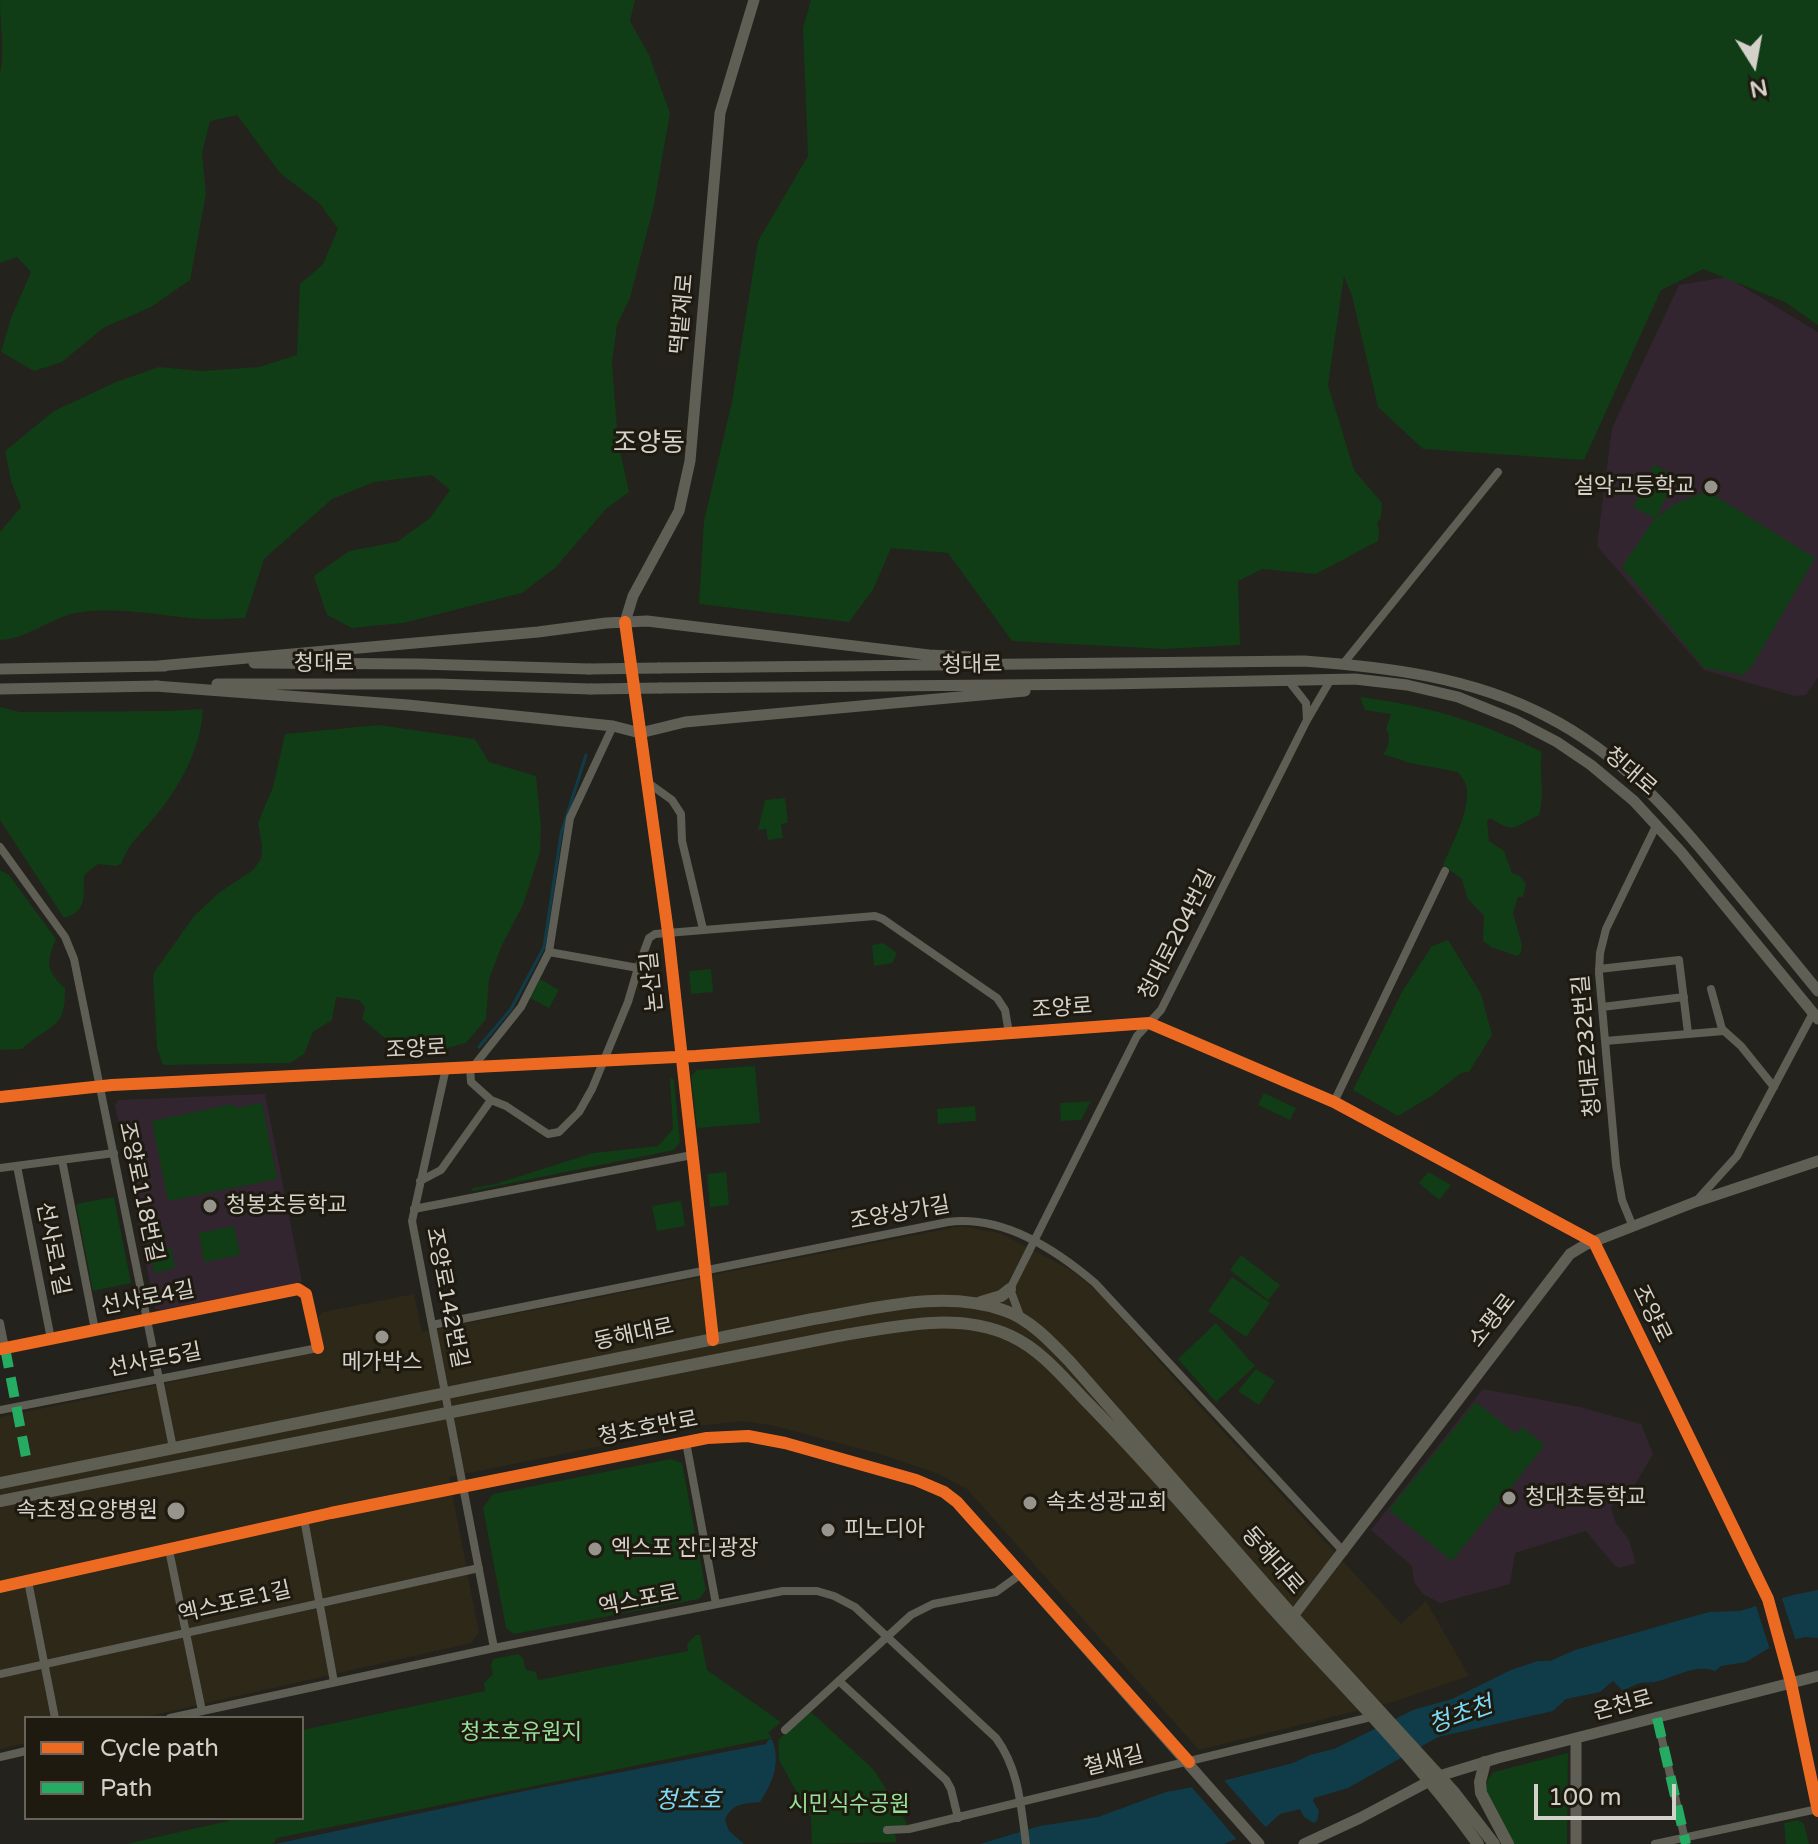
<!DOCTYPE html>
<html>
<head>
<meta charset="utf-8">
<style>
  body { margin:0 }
  #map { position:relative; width:1818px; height:1844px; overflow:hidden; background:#24221c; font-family:"Varela Round",sans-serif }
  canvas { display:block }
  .legend { position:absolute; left:24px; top:1716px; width:280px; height:104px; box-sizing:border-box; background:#1e1a0f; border:2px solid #67635a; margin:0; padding:10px 14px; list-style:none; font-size:24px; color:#d4d1ca }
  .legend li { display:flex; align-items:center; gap:16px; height:40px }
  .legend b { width:40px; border:2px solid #67635a }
  .north { position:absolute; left:1714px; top:24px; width:80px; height:80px; -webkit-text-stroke:6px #1e1a0f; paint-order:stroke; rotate:169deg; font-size:22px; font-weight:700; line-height:32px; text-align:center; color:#d4d1ca }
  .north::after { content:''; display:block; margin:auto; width:28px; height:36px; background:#d4d1ca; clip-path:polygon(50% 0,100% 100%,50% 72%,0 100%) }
  .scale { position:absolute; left:1534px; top:1784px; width:142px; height:36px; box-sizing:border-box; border:4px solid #d4d1ca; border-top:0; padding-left:10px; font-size:24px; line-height:28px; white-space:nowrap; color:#d4d1ca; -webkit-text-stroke:6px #1e1a0f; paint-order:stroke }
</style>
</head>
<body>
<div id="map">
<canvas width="1818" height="1844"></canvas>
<ul class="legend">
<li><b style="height:10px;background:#ed6a23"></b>Cycle path</li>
<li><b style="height:10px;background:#26ab63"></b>Path</li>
</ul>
<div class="north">N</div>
<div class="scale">100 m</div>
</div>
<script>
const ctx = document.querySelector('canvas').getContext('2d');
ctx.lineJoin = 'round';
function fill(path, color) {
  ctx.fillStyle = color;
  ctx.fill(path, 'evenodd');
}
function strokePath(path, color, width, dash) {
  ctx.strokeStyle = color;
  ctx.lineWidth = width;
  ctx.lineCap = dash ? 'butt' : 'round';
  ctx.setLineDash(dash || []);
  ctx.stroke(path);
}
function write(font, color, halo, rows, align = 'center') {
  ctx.font = font + ' "Varela Round","Noto Sans KR",sans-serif';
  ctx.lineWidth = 6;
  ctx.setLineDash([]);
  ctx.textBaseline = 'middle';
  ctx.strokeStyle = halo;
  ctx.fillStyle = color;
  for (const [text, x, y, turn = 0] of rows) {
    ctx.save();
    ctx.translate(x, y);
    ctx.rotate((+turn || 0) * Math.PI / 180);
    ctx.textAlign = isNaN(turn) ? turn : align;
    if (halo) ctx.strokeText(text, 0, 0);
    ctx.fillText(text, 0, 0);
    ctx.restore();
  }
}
fill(new Path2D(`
  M961,1226L1000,1233L1073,1271L1086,1282L1103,1297L1172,1376L1401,1624L1426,1601L1469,1676L1393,1702L1199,1750L967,1489L939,1474L880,1454L775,1426L742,1421L706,1425L449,1477L479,1633L471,1643L141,1718H26V1743L0,1749V1417L323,1351L318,1317L323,1312L414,1294L422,1332Z`), '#2d2818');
fill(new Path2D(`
  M1727,277L1818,332V677L1806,695L1795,696L1704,670L1597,546L1612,428L1679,285Z
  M265,1094L302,1282L160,1310L155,1309L115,1105L118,1100Z
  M1483,1389L1580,1407L1641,1424L1653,1454L1629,1495L1614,1500L1611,1508L1616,1523L1629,1540L1636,1563L1620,1568L1615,1566L1586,1531L1515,1553L1510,1584L1440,1603L1423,1594L1414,1582L1412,1566L1371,1530Z`), '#32252f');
fill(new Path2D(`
  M0,0H635L630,21L649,55L670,113L654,205L630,298L617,325L612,363L618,442L629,492L606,509L555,568L522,593L403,623L352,628L327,615L314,576L349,551L397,542L430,518L450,490L432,475L374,482L332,499L264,559L245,618C230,618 215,620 201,619C162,616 121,607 82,612C53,615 29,639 0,640V532L21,507L11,481L5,451L54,411L116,382L159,367L201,371L259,367L297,355L300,284L323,264L338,229L320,204L280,173L237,115L210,121L202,153L206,194L190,280L151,307L103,328L62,362L34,371L1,352L11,318L31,272L17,257L0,263V74C5,53 0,23 0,0Z
  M811,0H1818V325L1785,302L1703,269L1661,290L1584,460L1423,449L1378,407L1352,296L1344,276L1328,385L1354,470L1382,503L1381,518L1377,523L1379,530L1378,541L1316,574L1262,569L1238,581L1240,645L1165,649L1012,641L948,553L891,548L873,590L849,622L699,604L704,521L732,402L758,241L808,156L803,28Z
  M1654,465L1676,476L1656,518L1675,504L1707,491L1815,558L1752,666L1743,675L1704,668L1622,567L1655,518L1633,507Z
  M1360,697C1430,706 1478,721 1542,752C1538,773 1546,792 1539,815C1514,826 1517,835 1490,818L1487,821L1489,841L1504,851L1512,873L1520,876L1526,884L1523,897H1518L1513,913L1522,945L1521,953L1517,956L1491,947L1483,941L1484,916L1467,898L1462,879L1443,865C1452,843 1469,814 1467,789C1466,783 1462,777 1458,772L1410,763L1383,754C1389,748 1391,736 1386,729L1391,714L1365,710Z
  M0,707L20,712L169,711L203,709C201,747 182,783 158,813C145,830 128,843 121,864L116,866L98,864L84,875C83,897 88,911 64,918L0,820Z
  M379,725L475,739L489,762L536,776L541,826L540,852L523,905L502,945L489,979L486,1019L466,1043L443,1049L386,1039L362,1019L365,1008L359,1000L336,997L332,1020L313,1032L304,1054L290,1063L163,1065L157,1048L153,974L194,916L220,892L253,870L261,859L262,846L258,823L273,787L285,734Z
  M785,798L788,823L781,824L783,838L768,840L766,829L758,830L765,800Z
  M0,870L9,875L56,939C46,962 46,971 65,988C66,1032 49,1023 22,1049L0,1050Z
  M1448,940L1481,994L1492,1035L1469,1072L1461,1073L1433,1095L1398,1116L1353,1090L1403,990L1432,946Z
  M883,943L897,953L892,963L874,966L872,945Z
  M711,969L713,992L691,994L689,971Z
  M540,979L559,990L549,1008L530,998Z
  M755,1066L760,1123L697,1128L691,1076L697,1070Z
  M670,1078L674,1080L680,1142L674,1150L472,1191L473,1188L495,1184L593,1153L658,1146L673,1129Z
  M1264,1093L1296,1108L1290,1120L1258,1105Z
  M1091,1101L1081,1120L1061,1121L1060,1103Z
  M262,1103L277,1179L168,1201L152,1121L233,1104L235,1108Z
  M975,1106L976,1121L938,1124L937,1109Z
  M726,1172L729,1205L710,1207L707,1174Z
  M1428,1172L1451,1185L1439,1200L1419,1183Z
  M114,1197L131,1283L93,1291L76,1204Z
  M681,1201L685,1226L657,1231L652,1206Z
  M234,1226L240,1255L204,1262L199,1233Z
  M164,1230L165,1248H171L175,1268L154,1273L148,1241L155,1232Z
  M1241,1255L1280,1285L1268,1300L1230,1270Z
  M1232,1277L1270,1303L1246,1337L1208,1311Z
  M1216,1323L1255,1366L1216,1402L1178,1359Z
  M1256,1369L1275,1381L1259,1405L1238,1391Z
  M1476,1402L1516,1434L1522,1427L1545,1445L1452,1561L1389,1510Z
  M671,1459L682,1463L706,1590L699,1599L514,1634L506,1628L483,1508L493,1494Z
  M696,1635H700L707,1670L781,1722L768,1733L772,1738L277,1838L273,1844H126L228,1821V1818H302V1730L485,1691L484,1683L493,1674L491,1665L493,1659L518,1654L523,1658L526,1670L536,1672L538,1680L688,1651L687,1644Z
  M811,1712L874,1770L908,1825L893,1828L897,1842L812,1844L811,1818L779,1760L778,1740Z
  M1568,1753L1567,1844H1512C1501,1824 1472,1791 1494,1772Z
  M1798,1820L1804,1824L1809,1844H1786L1784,1823Z`), '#103c16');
fill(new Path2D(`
  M1818,1590V1638L1805,1637L1776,1644L1746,1662L1721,1666L1715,1671C1697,1664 1677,1676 1659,1681C1653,1683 1646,1682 1640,1683C1635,1684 1629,1689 1622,1690L1613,1681L1600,1692L1566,1699L1553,1711L1438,1737L1348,1788L1314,1798L1313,1801L1319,1811L1317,1821L1314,1823L1304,1817L1300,1809L1280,1814L1267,1826L1224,1844H980L1040,1826L1098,1817L1166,1792L1215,1783L1293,1763L1310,1755L1334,1749L1413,1710L1452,1699L1511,1670L1538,1661H1550L1575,1650L1709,1612L1740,1611L1793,1595Z
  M772,1739C781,1763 773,1782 760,1802C744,1803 731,1804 725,1820L729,1831L744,1844H275L529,1790L766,1744L768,1740Z`), '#103c49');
fill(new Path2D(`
  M1781,1596L1797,1644L1770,1650L1755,1603Z
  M1222,1777V1778L1268,1830L1239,1842L1189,1784Z`), '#24221c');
strokePath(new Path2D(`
  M479,1047L511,1009L544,947L561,834L586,755`), '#103c49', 3);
strokePath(new Path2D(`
  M1343,664L1498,472
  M1288,680L1306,703L1307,720
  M647,782L672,800L681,814L682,841L703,929
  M0,847L65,937L74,959L173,1448
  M549,952L638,968L649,938L655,934L875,916L883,919L997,998L1005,1010L1009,1033
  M1599,969L1679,960L1688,1033
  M1711,989L1722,1029L1741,1046L1774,1087
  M1602,1007L1684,997
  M1605,1041L1724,1031
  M470,1067L471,1082L491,1100
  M473,1067L521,1007L549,952L570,818L613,726
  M446,1068L412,1221L494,1648
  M1334,1102L1445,871
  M62,1160L95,1330
  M17,1166L51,1339
  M0,1168L114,1153
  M420,1181L441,1170L491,1100L506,1106L548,1134L559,1132L579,1112L592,1089L628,1002L638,968
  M1699,1198L1737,1156L1813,1013
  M414,1209L692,1155
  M1633,1227L1622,1200L1616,1165L1599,973L1600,953L1606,929L1657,824
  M1020,1316L1010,1289L1137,1036L1161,1010L1307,720L1331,679
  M0,1323L5,1348
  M432,1325L948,1222C1003,1215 1055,1249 1095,1283L1344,1552
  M0,1349L298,1289L306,1294L318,1348L0,1410
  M686,1442L716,1604
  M304,1519L334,1682
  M169,1550L202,1711
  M28,1581L55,1718
  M0,1674L479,1568
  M839,1681L946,1780L951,1789L958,1818
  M170,1718L494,1648L783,1591H817L834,1596L855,1607L996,1738C1019,1769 1021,1807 1026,1844
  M1657,1718L1686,1844
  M785,1730L911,1615L933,1604L996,1592L1021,1574
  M0,1757L26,1751
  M887,1830L909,1829L1371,1717
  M1655,1844L1818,1809`), '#5e5e54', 8);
strokePath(new Path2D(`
  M254,663L420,664L589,669
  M158,666L538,632L606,623L647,621L929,655L991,658
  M659,668L1304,661C1387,667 1471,677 1546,716C1621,754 1673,814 1725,878C1756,915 1787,953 1818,991
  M0,669L165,666
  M217,684H438L591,689
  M155,686L408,705L613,726L640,733L685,722L1025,691
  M661,688L1107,684L1355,679L1407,685L1458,697L1515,720L1557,742L1591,765L1634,801L1681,852L1818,1019
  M0,689L159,686
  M0,1097L112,1085L696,1056L1149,1023L1334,1102L1594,1242L1768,1599L1791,1683L1818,1811
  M713,1340L668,932L625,622L633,596L679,511L690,461L720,113L754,0
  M0,1587L331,1513L707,1438L748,1436L785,1443L916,1480L944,1492L957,1502L1259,1844
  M1293,1616L1570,1254L1585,1245L1695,1202L1818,1161
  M1304,1844L1360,1818L1439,1776L1498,1758L1818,1676
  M1576,1844V1739`), '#605f55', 11);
strokePath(new Path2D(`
  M981,1302L1001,1296L1010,1289
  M0,1483L813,1319C875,1309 942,1289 1003,1310C1029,1318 1052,1343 1071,1363L1293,1616L1453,1791L1494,1844
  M0,1501L838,1336C895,1327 957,1311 1011,1336C1041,1350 1062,1376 1084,1399C1145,1461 1202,1527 1259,1593C1332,1676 1414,1754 1478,1844
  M1485,1762L1480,1782L1481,1793L1508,1844`), '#5f5e52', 12);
strokePath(new Path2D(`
  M589,669L659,668
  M591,689L661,688`), '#605f55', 11);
strokePath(new Path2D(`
  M5,1348L27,1462
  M1657,1718L1686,1844`), '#26ab63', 10, [20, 10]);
strokePath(new Path2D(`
  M625,622L668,932L713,1340
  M0,1097L112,1085L696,1056L1149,1023L1334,1102L1594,1242L1768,1599L1791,1683L1818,1811
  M0,1349L298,1289L306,1294L318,1348
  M0,1587L331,1513L707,1438L748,1436L785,1443L916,1480L944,1492L957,1502L1189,1762`), '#ed6a23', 12);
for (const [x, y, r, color] of [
  [1711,487,8,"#96948d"],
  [210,1206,8,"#96948d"],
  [382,1337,8,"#96948d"],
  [1509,1498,8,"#96948d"],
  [1030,1503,8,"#96948d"],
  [176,1511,10,"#96948d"],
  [828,1530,8,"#96948d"],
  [595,1549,8,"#96948d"]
]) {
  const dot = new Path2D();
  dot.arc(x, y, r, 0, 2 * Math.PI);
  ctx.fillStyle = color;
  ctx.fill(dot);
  strokePath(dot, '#1e1a0f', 3);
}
write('22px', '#d4d1ca', '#1e1a0f', [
  ["떡밭재로",683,314,-85],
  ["청대로",324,664],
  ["청대로",972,666,-1],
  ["청대로",1630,772,41],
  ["청대로204번길",1178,935,-63],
  ["논산길",653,982,-96],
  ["조양로",1062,1009,-4],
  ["청대로232번길",1588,1046,-95],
  ["조양로",416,1050,-3],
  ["조양로118번길",140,1192,78],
  ["조양상가길",900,1214,-10],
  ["선사로1길",52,1249,79],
  ["조양로142번길",446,1298,79],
  ["선사로4길",148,1299,-11],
  ["조양로",1651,1314,64],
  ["소평로",1493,1321,-52],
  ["동해대로",634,1335,-12],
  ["선사로5길",155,1361,-11],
  ["청초호반로",648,1429,-11],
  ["동해대로",1272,1561,49],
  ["엑스포로",639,1601,-11],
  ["엑스포로1길",235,1603,-13],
  ["온천로",1623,1706,-15],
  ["철새길",1114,1762,-14]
]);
write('22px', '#d4d1ca', '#1e1a0f', [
  ["설악고등학교",1695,487,"right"],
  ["청봉초등학교",226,1206],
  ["메가박스",382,1363,"center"],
  ["청대초등학교",1525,1498],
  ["속초성광교회",1046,1503],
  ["속초정요양병원",158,1511,"right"],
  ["피노디아",844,1530],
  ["엑스포 잔디광장",611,1549]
], 'left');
write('22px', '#96e19a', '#1e1a0f', [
  ["청초호유원지",521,1733],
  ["시민식수공원",849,1805]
]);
write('italic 24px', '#7cd9f8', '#1e1a0f', [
  ["청초천",1461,1716,-20],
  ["청초호",688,1802]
]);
write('26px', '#d4d1ca', '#1e1a0f', [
  ["조양동",649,444]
]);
</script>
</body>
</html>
